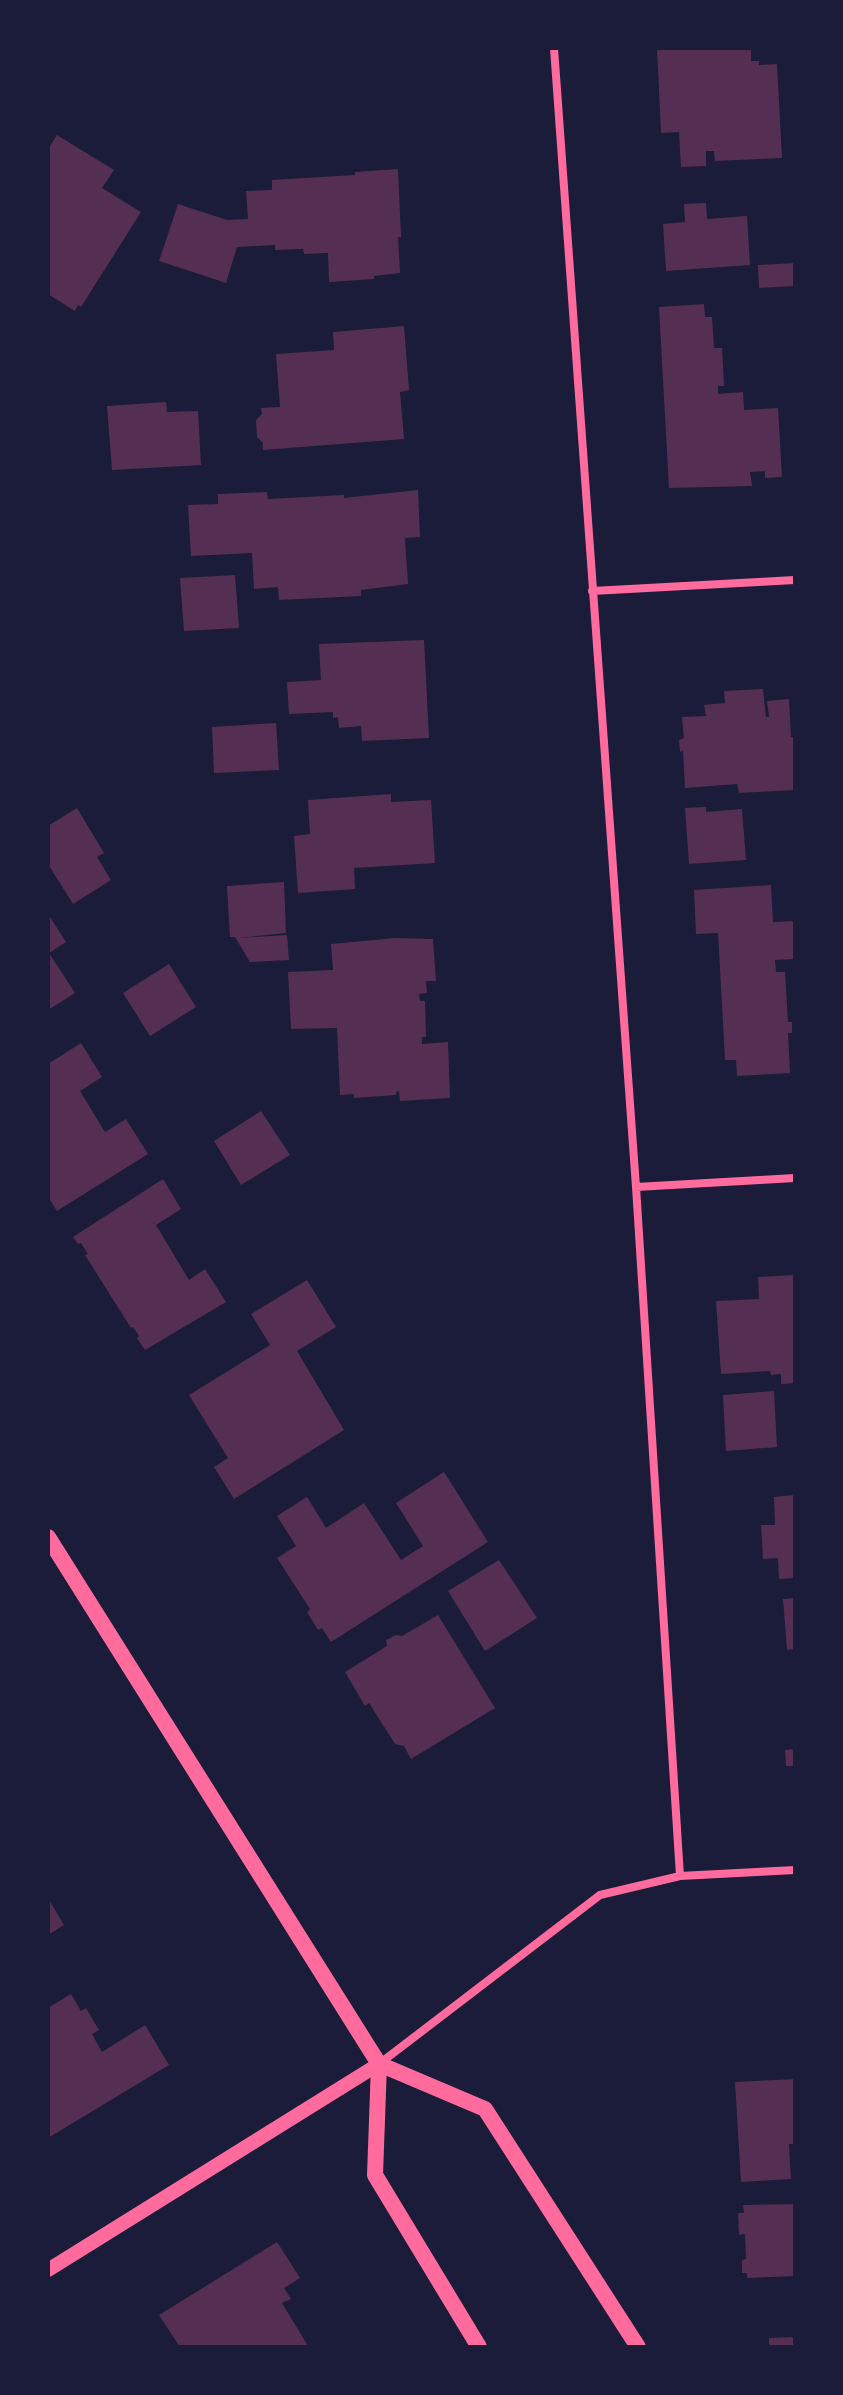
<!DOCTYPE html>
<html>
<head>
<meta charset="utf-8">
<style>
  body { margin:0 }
  #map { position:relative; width:843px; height:2395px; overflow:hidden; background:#1b1b3a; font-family:Lato,sans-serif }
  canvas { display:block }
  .frame { position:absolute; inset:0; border:50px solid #1b1b3a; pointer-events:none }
</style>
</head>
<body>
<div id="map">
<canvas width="843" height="2395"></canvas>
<div class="frame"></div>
</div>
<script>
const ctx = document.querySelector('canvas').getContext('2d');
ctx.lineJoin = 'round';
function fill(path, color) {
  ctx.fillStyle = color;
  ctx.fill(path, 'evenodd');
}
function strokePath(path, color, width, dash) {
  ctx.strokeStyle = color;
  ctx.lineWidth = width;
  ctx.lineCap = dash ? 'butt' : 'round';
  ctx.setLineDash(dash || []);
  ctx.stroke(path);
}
fill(new Path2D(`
  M657,48H751V61H759V65L777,64L782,158L715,161L714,151H706V166L681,167L679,132L661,133Z
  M57,135L114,170L102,188L141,212L81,307L78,305L75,311L48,294V149Z
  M398,169L401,237H398L400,273L374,276V279L329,282L328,253L304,254L303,249L275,250V245L237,247L226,283L159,261L178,204L227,220L248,219L246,191L272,190V180L355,175V172Z
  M706,203L707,219L747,216L750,265L666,271L663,224L685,222L684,204Z
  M795,263V286L759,288L758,265Z
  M704,304L705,317H712L714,348H722L724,386H718V394L743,392L744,410L778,408L782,477L765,478V471L750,472L752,486L669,488L659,307Z
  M404,326L409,390L400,392L404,439L263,450V443L257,437L256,420L262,414L261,408L280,407L276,354L334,350L333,332Z
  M166,402L167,412L198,411L201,465L112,470L107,406Z
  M418,490L420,537L405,538L408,584L361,590V596L279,600L278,587L254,589L252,553L191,556L188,505L218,504V494L267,492L268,499L344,495V498Z
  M235,575L239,628L184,631L180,578Z
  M424,640L429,738L362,741L361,726L339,728L338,717L333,718V712L289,714L287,682L321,680L319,644Z
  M763,689L766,717H769L767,701L789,699L791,737H795V790L739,793L737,784L685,788L683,751L680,752L679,740L684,738L682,717L706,716L704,705L725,703L724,691Z
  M276,723L279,770L214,773L212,727Z
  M391,794V802L431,800L435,863L354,868L355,889L298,893L294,836L310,834L308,800Z
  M706,807V812L742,809L746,860L689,864L685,808Z
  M77,808L104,853L97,857L111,880L73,904L48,864V826Z
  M284,882L286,933L238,938L287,935L289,960L250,962L235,937H230L227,886Z
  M771,885L773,922L795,921V959L775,960L776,972H785L788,1022H792V1033H788L790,1073L737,1076L736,1060H725L718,933L696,934L694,890Z
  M48,914L66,942L49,953L75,993L48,1010Z
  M395,938L433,939L436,981H426L427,993L419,994L420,1001H425L426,1037H422V1044L448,1042L450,1098L400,1101L399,1091L396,1092V1095L354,1098V1094L340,1095L337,1028L291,1029L288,972L333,970L331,944Z
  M169,964L196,1007L150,1036L123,993Z
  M81,1043L102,1077L80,1091L105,1132L126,1119L148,1154L57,1211L48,1197V1064Z
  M261,1111L290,1155L241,1185L214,1141Z
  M163,1179L181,1209L156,1225L189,1280L205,1269L226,1302L145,1350L137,1338L139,1336L133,1327L131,1328L85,1255L88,1254L81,1243L78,1244L73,1237Z
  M795,1275V1383L781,1384V1374L771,1375L770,1371L721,1374L716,1301L759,1299L758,1277Z
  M307,1280L336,1327L297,1351L344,1430L234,1499L214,1467L228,1458L189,1395L270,1345L251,1314Z
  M774,1391L777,1447L726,1451L723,1395Z
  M444,1472L488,1542L331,1642L322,1628L318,1630L307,1612L310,1609L277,1558L296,1546L277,1516L307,1497L326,1528L364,1503L401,1560L423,1546L396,1503Z
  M795,1495V1578L779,1579L778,1558L763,1559L761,1525H775L774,1497Z
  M499,1560L537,1618L485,1651L448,1591Z
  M795,1598V1649L787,1650L783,1599Z
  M438,1615L495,1708L411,1759L404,1746L395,1744L369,1703L365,1706L345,1672L387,1646L386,1640L396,1635L402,1636Z
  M795,1749V1766H786L785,1750Z
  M48,1898L64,1925L48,1935Z
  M71,1994L81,2011L86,2008L99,2030L92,2034L102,2052L145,2025L169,2065L48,2138V2008Z
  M795,2079V2144H789L791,2179L741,2182L735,2082Z
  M795,2204V2276L747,2278V2273H742V2260L746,2259L745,2234L739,2235L738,2213H744L743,2205Z
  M277,2242L300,2278L284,2288L291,2299L282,2303L308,2346L180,2347L159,2315Z
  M795,2337V2347H769V2338Z`), '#542f53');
strokePath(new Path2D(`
  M554,48L636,1187L680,1876
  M592,591L795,580
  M636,1187L795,1178
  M379,2064L600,1895L680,1876L795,1870`), '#ff6b9d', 8);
strokePath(new Path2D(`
  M48,2270L379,2064`), '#ff6b9d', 14);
strokePath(new Path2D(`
  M48,1537L379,2064L375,2175L479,2347
  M379,2064L485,2109L638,2347`), '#ff6b9d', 16);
</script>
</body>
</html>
